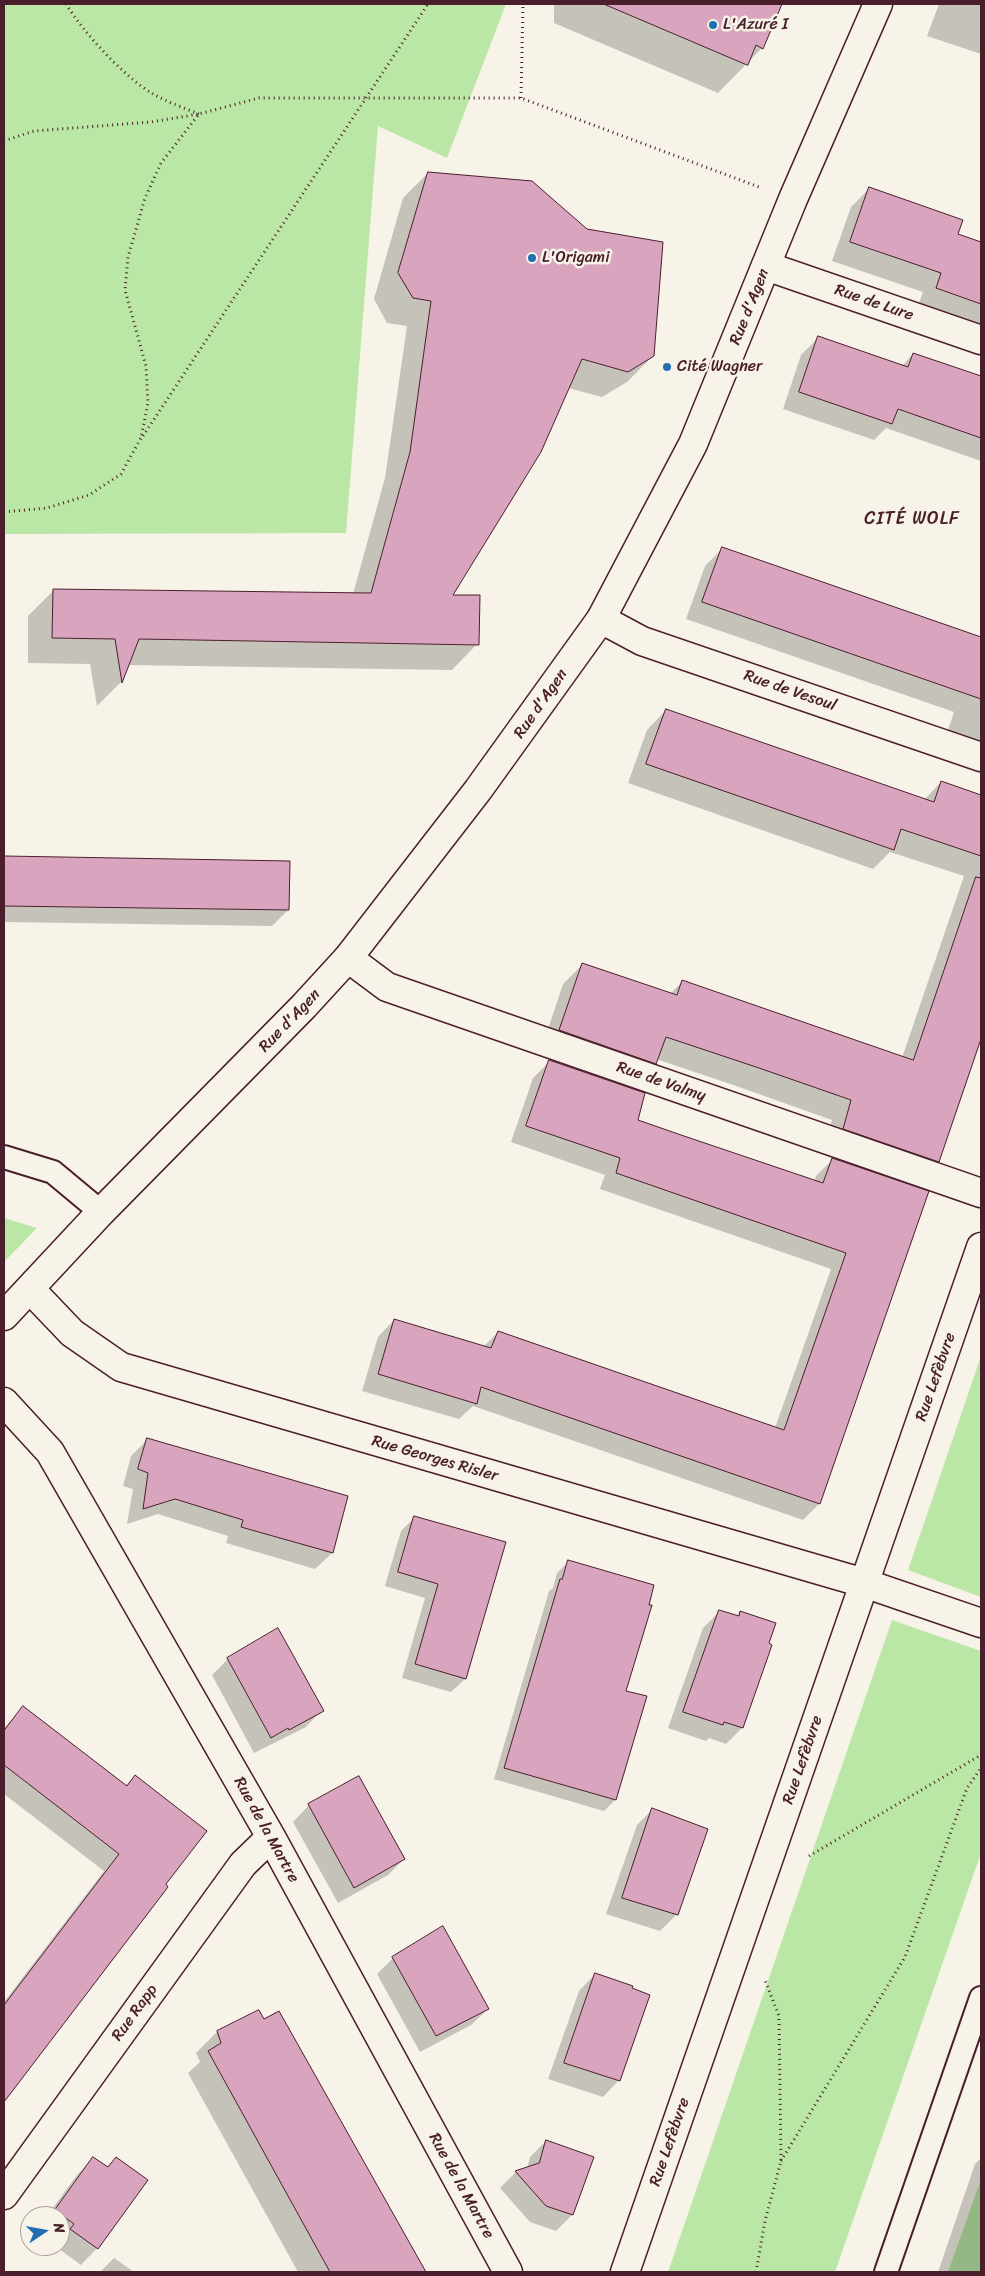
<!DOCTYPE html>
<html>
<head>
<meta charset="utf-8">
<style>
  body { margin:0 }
  #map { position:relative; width:985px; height:2276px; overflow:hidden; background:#f7f3e8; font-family:Sriracha,sans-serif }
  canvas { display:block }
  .frame { position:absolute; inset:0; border:5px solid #4a1f2b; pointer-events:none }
  .north { position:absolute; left:20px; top:2206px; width:50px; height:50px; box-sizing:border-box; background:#f7f3e8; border:1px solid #b29e9c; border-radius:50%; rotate:78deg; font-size:14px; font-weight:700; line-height:20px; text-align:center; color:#4a1f2b }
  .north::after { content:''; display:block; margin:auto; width:18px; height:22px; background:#1f6fb2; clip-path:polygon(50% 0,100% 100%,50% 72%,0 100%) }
</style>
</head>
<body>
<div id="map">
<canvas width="985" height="2276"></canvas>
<div class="frame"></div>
<div class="north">N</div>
</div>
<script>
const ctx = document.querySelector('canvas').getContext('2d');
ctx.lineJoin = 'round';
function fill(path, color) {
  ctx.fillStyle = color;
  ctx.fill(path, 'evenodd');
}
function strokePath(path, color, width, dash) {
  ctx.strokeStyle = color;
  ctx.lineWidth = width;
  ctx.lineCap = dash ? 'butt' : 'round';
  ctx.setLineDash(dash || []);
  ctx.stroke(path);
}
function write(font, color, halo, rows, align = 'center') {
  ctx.font = font + ' Sriracha,sans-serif';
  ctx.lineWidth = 5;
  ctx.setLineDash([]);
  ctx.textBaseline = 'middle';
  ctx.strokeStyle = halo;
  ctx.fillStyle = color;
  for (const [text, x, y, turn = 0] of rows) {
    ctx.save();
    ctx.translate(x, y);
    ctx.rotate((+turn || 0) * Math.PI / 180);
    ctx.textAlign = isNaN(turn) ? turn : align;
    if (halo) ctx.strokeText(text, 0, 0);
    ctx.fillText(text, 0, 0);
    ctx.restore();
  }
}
fill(new Path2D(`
  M4,4H506L447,158L378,126L346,533L4,534Z
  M4,1218L37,1228L4,1262Z
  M981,1356V1597L908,1570Z
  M892,1620L981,1651V1853L835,2272H668Z
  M981,2179V2272H948Z`), '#bae7a5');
fill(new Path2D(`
  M554,4H781L762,48L718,93L554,23Z
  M939,4H981V54L927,36Z
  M428,173L653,356L627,382L602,397L568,388L451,596L477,644L452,670L128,665L121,682L97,706L90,664L28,663V616L54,590L353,594L385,478L407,326L387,323L374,299L403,198Z
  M870,188L956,235L981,243V328L918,306L923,292L832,261L851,207Z
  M818,338L902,366L913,354L981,378V461L886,428L874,440L783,409L801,355Z
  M722,549L960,655L981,662V745L947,733L954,712L686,619L705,566Z
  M666,710L924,800L941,782L981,796V1036L938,1161L918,1181L824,1148L832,1120L739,1087L656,1059L635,1083L541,1050L563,984L583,964L670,994L682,982L902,1058L964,876L890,852L873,869L628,783L647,730Z
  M4,858L289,862L288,910L272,926L4,922Z
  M550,1061L636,1121L814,1182L816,1176L833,1159L927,1192L819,1504L803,1520L473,1406L459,1419L362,1391L378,1337L394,1320L483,1347L498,1332L775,1428L831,1269L600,1189L605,1175L511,1142L533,1078Z
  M148,1439L342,1517L332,1553L315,1569L226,1543L228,1536L158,1514L127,1524L133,1489L123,1486L131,1456Z
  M415,1517L504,1543L465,1679L451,1692L402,1678L425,1598L385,1586L401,1531Z
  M568,1562L625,1691L645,1697L615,1800L604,1811L494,1779L549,1591L553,1588L557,1573Z
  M720,1611L736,1616L740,1612L742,1728L726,1744L709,1738L706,1741L668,1728L703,1628Z
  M228,1659L322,1710L306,1727L254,1753L212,1675Z
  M23,1708L125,1786L135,1776L164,1885L167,1887L4,2100V2002L104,1871L4,1794V1728Z
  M309,1805L404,1859L388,1875L338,1903L293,1822Z
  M653,1809L677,1914L660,1931L606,1914L637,1825Z
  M393,1958L488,2009L471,2025L420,2052L377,1974Z
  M595,1974L619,2080L603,2097L548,2079L579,1991Z
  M258,2011L264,2021L278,2013L424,2272H298L188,2073L200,2062L196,2053L217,2032Z
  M546,2141L572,2215L556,2231L530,2222L500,2188L516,2172L527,2168L530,2157Z
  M93,2158L106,2168L116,2158L97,2248L81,2265L55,2246H60V2216H47L77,2175Z
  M981,2158V2272H938L975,2164Z
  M114,2258L134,2272H100Z`), '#0003');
const building = new Path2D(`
  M604,4H782L763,49L756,45L748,65Z
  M428,172L532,181L587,229L663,242L654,356L628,372L582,359L541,452L453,595H480L479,645L139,639L122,683L115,639L52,638L53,589L371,593L410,452L431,301L413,298L398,273Z
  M869,187L963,220L958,234L981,242V304L936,288L941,273L850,242Z
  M818,336L908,367L913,353L981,376V438L898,409L892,424L799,392Z
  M722,547L981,637V699L702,602Z
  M666,709L934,802L941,781L981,795V856L901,829L894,850L646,764Z
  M4,856L290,861L289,910L4,906Z
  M976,877L981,878V1039L939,1162L843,1129L851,1100L759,1068L666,1037L656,1064L559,1030L582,963L677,995L682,980L913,1060Z
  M549,1060L645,1093L638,1120L684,1136L823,1183L832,1158L929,1191L820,1504L481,1387L477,1404L378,1374L394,1319L491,1348L498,1331L784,1430L846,1253L616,1173L620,1158L526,1126Z
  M147,1438L348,1496L333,1553L241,1527L243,1520L175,1499L143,1509L148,1473L138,1469Z
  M414,1516L506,1542L466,1679L415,1664L438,1584L398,1572Z
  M568,1560L654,1585L649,1605H652L626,1691L647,1696L616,1800L504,1768L560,1579H562Z
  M719,1610L739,1616L740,1611L776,1623L769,1643L772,1645L743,1728L724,1722L723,1725L683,1712Z
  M278,1628L324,1711L289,1730L288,1728L271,1738L227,1658Z
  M23,1706L127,1786L135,1775L207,1831L166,1884L168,1887L4,2102V2005L119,1854L4,1765V1731Z
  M359,1776L405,1859L354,1888L308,1804Z
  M652,1808L708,1829L678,1915L622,1898Z
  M443,1926L489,2009L436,2036L392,1957Z
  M595,1973L633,1986L632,1988L650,1995L620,2081L564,2063Z
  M259,2010L264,2019L279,2011L426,2272H330L208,2051L221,2043L217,2031Z
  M546,2140L594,2157L573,2215L546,2206L515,2171L539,2163Z
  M93,2157L108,2167L116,2157L148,2180L98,2249L70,2229L74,2224L55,2210Z`);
fill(building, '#d9a4be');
strokePath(building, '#4a1f2b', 1);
const lane = new Path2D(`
  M4,1157L53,1172L101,1212
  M886,2272L981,1998`);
const street = new Path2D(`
  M766,266L981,340
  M601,619L642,641L981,757
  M348,958L387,987L981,1193
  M30,1289L72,1333L121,1367L864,1583L981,1623
  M4,1402L50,1452L271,1837L508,2272
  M4,2195L243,1864L271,1837`);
const secondary = new Path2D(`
  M4,1316L101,1212L304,1006L348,958L478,790L601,619L693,444L793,199L878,4
  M625,2272L981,1247`);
strokePath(lane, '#4a1f2b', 26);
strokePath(street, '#4a1f2b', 31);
strokePath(secondary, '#4a1f2b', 31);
strokePath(new Path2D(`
  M66,4C85,34 123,76 153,94C167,102 184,108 199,114
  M521,98L523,4
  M4,141L34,131L151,122L199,114
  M143,436L428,4
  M4,512L47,508L89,495L121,474L141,438L148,403L146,366L125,290L128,257L145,198L161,163L199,114L259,98H521L759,187
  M809,1856L981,1755
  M781,2161L905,1957L967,1788L981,1768
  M756,2272L765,2221L781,2161L779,2016L765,1980`), '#4a1f2b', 3, [1, 4]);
strokePath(lane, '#f7f3e8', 22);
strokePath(street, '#f7f3e8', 28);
strokePath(secondary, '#f7f3e8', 28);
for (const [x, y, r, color] of [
  [713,25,5,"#1f6fb2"],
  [532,258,5,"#1f6fb2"],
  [667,367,5,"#1f6fb2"]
]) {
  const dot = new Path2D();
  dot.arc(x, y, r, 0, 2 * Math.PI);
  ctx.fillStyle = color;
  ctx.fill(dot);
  strokePath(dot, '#f7f3e8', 2);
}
write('16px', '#4a1f2b', '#f7f3e8', [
  ["L'Azuré I",723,25],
  ["L'Origami",542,258],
  ["Cité Wagner",677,367]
], 'left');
write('16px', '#4a1f2b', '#f7f3e8', [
  ["Rue de Lure",874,303,19],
  ["Rue d'Agen",750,307,-68],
  ["Rue de Vesoul",790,691,19],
  ["Rue d'Agen",541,704,-55],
  ["Rue d'Agen",290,1021,-46],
  ["Rue de Valmy",661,1082,19],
  ["Rue Lefèbvre",936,1377,-71],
  ["Rue Georges Risler",435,1459,16],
  ["Rue Lefèbvre",803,1760,-71],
  ["Rue de la Martre",266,1830,61],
  ["Rue Rapp",135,2013,-54],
  ["Rue Lefèbvre",670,2142,-71],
  ["Rue de la Martre",461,2186,61]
]);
ctx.letterSpacing = '1px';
write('18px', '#4a1f2b', '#f7f3e8', [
  ["CITÉ WOLF",912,519]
]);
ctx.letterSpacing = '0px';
</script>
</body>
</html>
